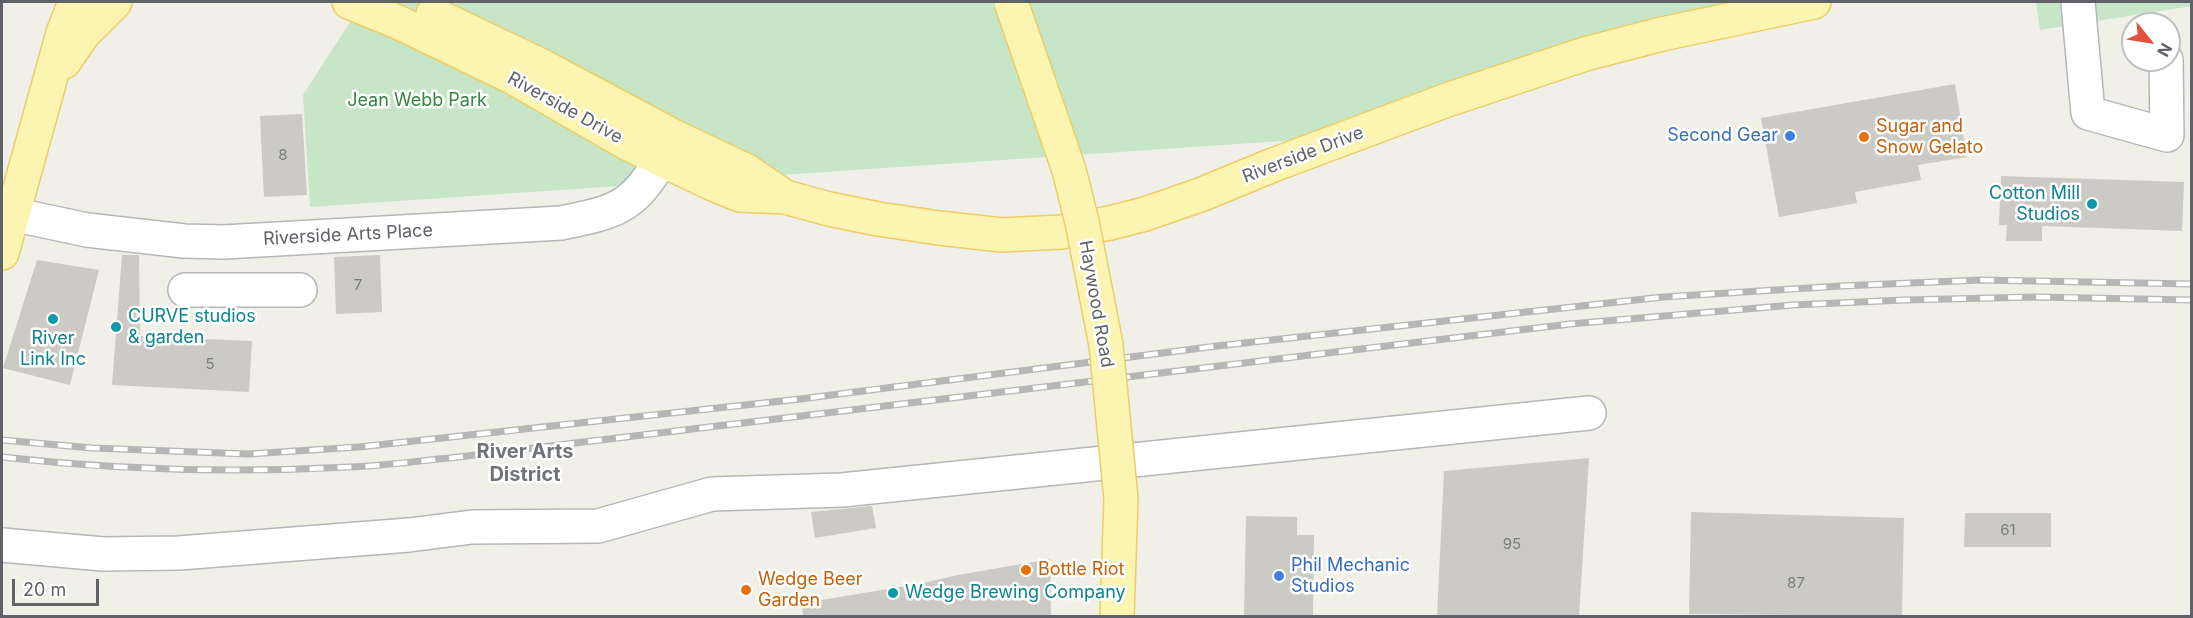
<!DOCTYPE html>
<html>
<head>
<meta charset="utf-8">
<style>
  body { margin:0 }
  #map { position:relative; width:2193px; height:618px; overflow:hidden; background:#f0efe8; font-family:Inter,sans-serif }
  canvas { display:block }
  .frame { position:absolute; inset:0; border:3px solid #5f6267; pointer-events:none }
  .north { position:absolute; left:2121px; top:12px; width:60px; height:60px; box-sizing:border-box; background:#fff; border:2px solid #bfc0c2; border-radius:50%; rotate:120deg; font-size:16px; font-weight:700; line-height:24px; text-align:center; color:#5f6267 }
  .north::after { content:''; display:block; margin:auto; width:21px; height:27px; background:#e3503b; clip-path:polygon(50% 0,100% 100%,50% 72%,0 100%) }
  .scale { position:absolute; left:12px; top:579px; width:87px; height:27px; box-sizing:border-box; border:3px solid #5f6267; border-top:0; padding-left:8px; font-size:18px; line-height:21px; white-space:nowrap; color:#5f6267; -webkit-text-stroke:4px #fff; paint-order:stroke }
</style>
</head>
<body>
<div id="map">
<canvas width="2193" height="618"></canvas>
<div class="frame"></div>
<div class="north">N</div>
<div class="scale">20 m</div>
</div>
<script>
const ctx = document.querySelector('canvas').getContext('2d');
ctx.lineJoin = 'round';
function fill(path, color) {
  ctx.fillStyle = color;
  ctx.fill(path, 'evenodd');
}
function strokePath(path, color, width, dash) {
  ctx.strokeStyle = color;
  ctx.lineWidth = width;
  ctx.lineCap = dash ? 'butt' : 'round';
  ctx.setLineDash(dash || []);
  ctx.stroke(path);
}
function write(font, color, halo, rows, align = 'center') {
  ctx.font = font + ' Inter,sans-serif';
  ctx.lineWidth = 5;
  ctx.setLineDash([]);
  ctx.textBaseline = 'middle';
  ctx.strokeStyle = halo;
  ctx.fillStyle = color;
  for (const [text, x, y, turn = 0] of rows) {
    ctx.save();
    ctx.translate(x, y);
    ctx.rotate((+turn || 0) * Math.PI / 180);
    ctx.textAlign = isNaN(turn) ? turn : align;
    if (halo) ctx.strokeText(text, 0, 0);
    ctx.fillText(text, 0, 0);
    ctx.restore();
  }
}
fill(new Path2D(`
  M363,2H1806L1311,139L310,207L303,95Z
  M2036,2H2191L2192,6L2040,30Z`), '#c6e6c7');
fill(new Path2D(`
  M1955,84L1967,157L1918,165L1921,180L1855,192L1857,203L1779,217L1761,118Z
  M302,114L307,195L264,197L260,116Z
  M2001,176L2184,182L2182,231L2042,226V241H2006L2007,225H1999Z
  M122,255H139L140,336L252,341L249,392L112,385Z
  M380,255L382,312L336,314L334,257Z
  M37,260L99,270L70,385L3,368Z
  M1589,458L1579,616H1437L1444,471Z
  M872,506L876,528L815,538L811,512Z
  M1691,512L1904,518L1902,616L1689,614Z
  M1965,513H2051V547H1964Z
  M1246,516L1297,517V535H1314L1313,616H1244Z
  M1050,559L1051,616H803L802,603L919,584L958,575Z`), '#cccac4');
const minor = new Path2D(`
  M2078,2L2088,113L2167,135L2166,60
  M12,214L87,230L184,241L224,242L561,223C615,212 632,209 661,160
  M185,290H300
  M2,545L103,554L179,553L409,535L472,527L598,526L712,494L842,490L1589,413`);
const major = new Path2D(`
  M349,2L400,23L512,77L625,142L713,184L740,195L785,197L829,209L878,219L939,228L1002,235L1061,232L1110,223L1145,214L1200,195L1273,165L1447,100L1585,54L1662,34L1814,2
  M433,14L542,66L675,137L747,171L785,197
  M64,62L84,33L115,2
  M2,253L63,33L75,2`);
strokePath(minor, '#b5b7bb', 36);
strokePath(major, '#edcd65', 36);
strokePath(minor, '#fff', 33);
strokePath(major, '#fcf4b1', 33);
const rail = new Path2D(`
  M2,440L92,448L248,454L359,447L800,399L1217,346L1663,297L1841,286L1981,280L2192,284
  M2,457C116,470 234,473 350,467C383,466 417,461 450,458L1570,324L1793,305L1904,300L2034,297L2192,300`);
strokePath(rail, '#b6b6b7', 7);
strokePath(rail, '#fff', 4.5, [14]);
const majorBridge = new Path2D(`
  M1011,2L1069,170L1082,222L1106,345L1121,499L1117,616`);
strokePath(majorBridge, '#edcd65', 36, []);
strokePath(majorBridge, '#fcf4b1', 33);
for (const [x, y, r, color] of [
  [1790,136,6,"#3f7fe0"],
  [1864,137,6,"#e8710a"],
  [2092,204,6,"#0f9aa8"],
  [53,319,6,"#0f9aa8"],
  [116,327,6,"#0f9aa8"],
  [1026,570,6,"#e8710a"],
  [1279,576,6,"#3f7fe0"],
  [746,590,6,"#e8710a"],
  [893,593,6,"#0f9aa8"]
]) {
  const dot = new Path2D();
  dot.arc(x, y, r, 0, 2 * Math.PI);
  ctx.fillStyle = color;
  ctx.fill(dot);
  strokePath(dot, '#fff', 2);
}
write('15px', '#7a7c7e', null, [
  ["8",283,155],
  ["7",358,285],
  ["5",210,364],
  ["61",2008,530],
  ["95",1512,544],
  ["87",1796,583]
]);
write('18px', '#398440', '#fff', [
  ["Jean Webb Park",417,101]
]);
write('18px', '#5f6267', '#fff', [
  ["Riverside Drive",565,108,29],
  ["Riverside Drive",1303,155,-21],
  ["Riverside Arts Place",348,235,-3],
  ["Haywood Road",1096,304,80]
]);
write('18px', '#c56008', '#fff', [
  ["Sugar and",1876,127],
  ["Snow Gelato",1876,148],
  ["Bottle Riot",1038,570],
  ["Wedge Beer",758,580],
  ["Garden",758,601]
], 'left');
write('18px', '#366cbe', '#fff', [
  ["Second Gear",1778,136],
  ["Phil Mechanic",1291,566,"left"],
  ["Studios",1291,587,"left"]
], 'right');
write('18px', '#0d838f', '#fff', [
  ["Cotton Mill",2080,194,"right"],
  ["Studios",2080,215,"right"],
  ["CURVE studios",128,317],
  ["& garden",128,338],
  ["River",53,339,"center"],
  ["Link Inc",53,360,"center"],
  ["Wedge Brewing Company",905,593]
], 'left');
write('bold 20px', '#707479', '#fff', [
  ["River Arts",525,452],
  ["District",525,475]
]);
</script>
</body>
</html>
